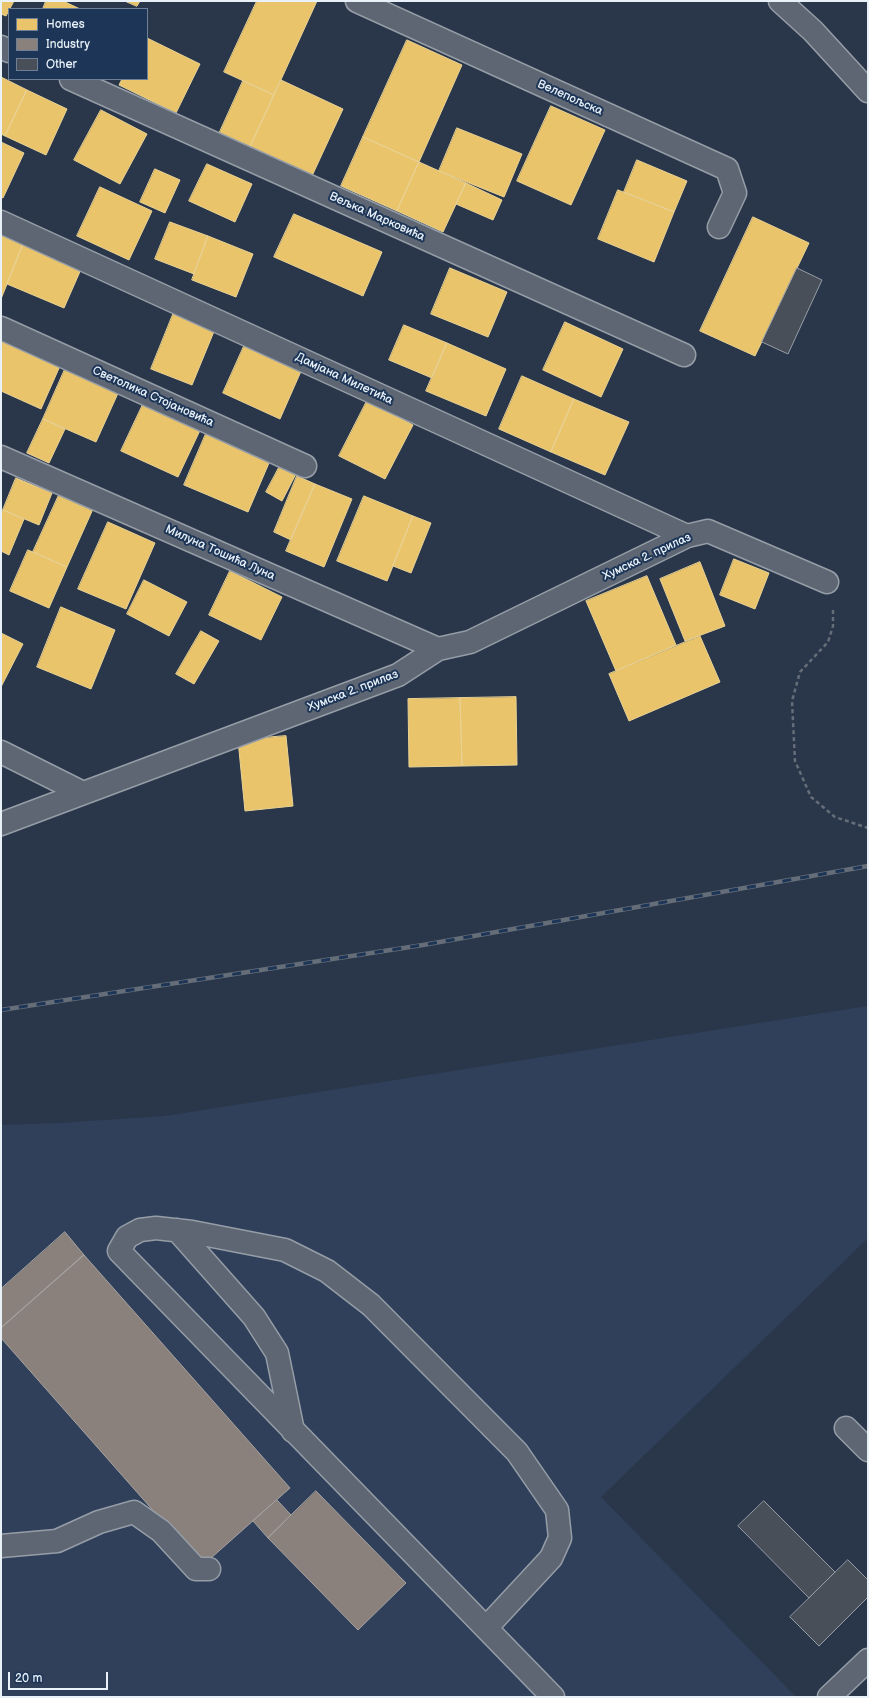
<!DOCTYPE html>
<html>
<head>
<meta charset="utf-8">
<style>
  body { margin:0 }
  #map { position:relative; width:869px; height:1698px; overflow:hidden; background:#2a374a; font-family:"Balsamiq Sans",sans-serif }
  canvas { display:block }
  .frame { position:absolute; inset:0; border:2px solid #e8f1f8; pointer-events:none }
  .legend { position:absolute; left:8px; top:8px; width:140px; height:72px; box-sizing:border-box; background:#1d3557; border:1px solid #6e8097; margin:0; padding:5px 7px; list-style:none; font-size:12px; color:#e8f1f8 }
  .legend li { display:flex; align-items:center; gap:8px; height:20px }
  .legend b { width:20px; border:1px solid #6e8097 }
  .scale { position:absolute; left:8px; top:1672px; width:100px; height:18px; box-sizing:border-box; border:2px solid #e8f1f8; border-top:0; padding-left:5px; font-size:12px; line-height:14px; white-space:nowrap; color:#e8f1f8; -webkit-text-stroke:3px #1d3557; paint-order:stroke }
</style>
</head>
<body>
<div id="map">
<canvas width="869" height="1698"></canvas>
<div class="frame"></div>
<ul class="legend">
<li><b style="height:11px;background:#e9c46a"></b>Homes</li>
<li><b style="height:11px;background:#8a817c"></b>Industry</li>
<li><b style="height:11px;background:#494f59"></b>Other</li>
</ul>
<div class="scale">20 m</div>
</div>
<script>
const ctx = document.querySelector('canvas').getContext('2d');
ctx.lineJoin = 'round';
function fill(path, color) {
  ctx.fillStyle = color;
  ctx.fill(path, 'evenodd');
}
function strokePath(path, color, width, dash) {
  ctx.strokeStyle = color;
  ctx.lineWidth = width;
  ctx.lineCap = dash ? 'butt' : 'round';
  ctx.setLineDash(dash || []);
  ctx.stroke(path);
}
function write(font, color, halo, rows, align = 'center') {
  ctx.font = font + ' "Balsamiq Sans",sans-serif';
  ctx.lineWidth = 4;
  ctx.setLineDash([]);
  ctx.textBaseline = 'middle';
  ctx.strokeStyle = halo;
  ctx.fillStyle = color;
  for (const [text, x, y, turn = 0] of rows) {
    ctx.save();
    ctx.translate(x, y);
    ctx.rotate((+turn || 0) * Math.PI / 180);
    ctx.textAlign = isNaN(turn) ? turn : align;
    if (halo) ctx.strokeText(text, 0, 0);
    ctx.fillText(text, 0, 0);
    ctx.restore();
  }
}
fill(new Path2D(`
  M868,1006V1238L601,1497L796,1697H1V1125L59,1123L165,1116Z`), '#30405a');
const homes = new Path2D(`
  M1,1H14L6,16L1,14Z
  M46,1H63L80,9H43Z
  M125,1H140L137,6Z
  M257,1H317L274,95L224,72Z
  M147,38L200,64L176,113L119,85L122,79H147Z
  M407,40L462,65L419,162L363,137Z
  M1,77L27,90L5,136L1,134Z
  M281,80L343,109L312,176L250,147Z
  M243,81L274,95L250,147L219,134Z
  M27,90L67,109L46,155L5,136Z
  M551,106L605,130L571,205L517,181Z
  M101,110L147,134L120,184L74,160Z
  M457,128L522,154L504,197L439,171Z
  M363,137L419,162L397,211L341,186Z
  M1,142L24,153L3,198L1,197Z
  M637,160L687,181L674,212L624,192Z
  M419,162L466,183L443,232L397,211Z
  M207,164L252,184L235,222L189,201Z
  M155,169L180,180L165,213L140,202Z
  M466,183L502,200L493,220L456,204Z
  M100,187L152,211L129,260L77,236Z
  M618,190L674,212L654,262L598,239Z
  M294,214L382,252L363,296L274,257Z
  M753,217L809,243L755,356L700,331Z
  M170,222L208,236L194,274L155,259Z
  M1,233L24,242L1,299Z
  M208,236L253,254L236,297L192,280Z
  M24,242L82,267L64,308L7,284Z
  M450,268L507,292L488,337L431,314Z
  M174,312L215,329L192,385L151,369Z
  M565,322L623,349L601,397L543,370Z
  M404,325L447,343L432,378L389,360Z
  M1,339L60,366L41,409L1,391Z
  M447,343L506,369L486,416L426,391Z
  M245,344L302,369L280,419L223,393Z
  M66,367L119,391L96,442L43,419Z
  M522,376L574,399L551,452L499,429Z
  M146,398L203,424L178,477L121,451Z
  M574,399L629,422L605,475L551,452Z
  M367,401L413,425L385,479L339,456Z
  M43,419L65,429L49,463L27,453Z
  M208,429L272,456L248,512L184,485Z
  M282,462L298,470L282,501L266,492Z
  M297,476L315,484L291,540L274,532Z
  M16,478L52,493L39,525L3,510Z
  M315,484L352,499L324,567L286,551Z
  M59,495L93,509L67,567L33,552Z
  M364,496L413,516L387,581L337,561Z
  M3,510L24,519L9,555L1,551V513Z
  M413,516L431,523L411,573L393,566Z
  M108,522L155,543L126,609L78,589Z
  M28,550L67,567L49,608L10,591Z
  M734,559L769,573L755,609L720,595Z
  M700,562L725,626L685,641L660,579Z
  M230,571L282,597L261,640L209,615Z
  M647,576L676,645L616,671L586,601Z
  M144,580L187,602L169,636L127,614Z
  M61,607L115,630L91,689L37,667Z
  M201,631L219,641L194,684L176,674Z
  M1,633L23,644L1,687Z
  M700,636L720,682L629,721L609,674Z
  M516,697L517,765L462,766L460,698Z
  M460,698L462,766L409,767L408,699Z
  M286,736L293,806L245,811L238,740Z`);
fill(homes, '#e9c46a');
strokePath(homes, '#e9d295', 1);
const industry = new Path2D(`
  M65,1232L84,1255L1,1328V1289Z
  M84,1255L290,1488L202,1566L1,1338V1328Z
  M316,1491L406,1583L358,1630L268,1538Z
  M277,1500L291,1515L268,1538L253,1521Z`);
fill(industry, '#8a817c');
strokePath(industry, '#a6a3a1', 1);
const building = new Path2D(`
  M797,268L822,280L788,354L762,342Z
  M764,1501L835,1572L809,1598L738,1526Z
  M848,1560L868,1580V1597L819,1646L790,1617Z`);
fill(building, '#494f59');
strokePath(building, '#959da7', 1);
const minor = new Path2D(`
  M357,1L727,169L735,193L719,227
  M1,47L9,51
  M71,79L684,355
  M1,222L687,536
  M1,328L305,466
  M1,457L438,649
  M1,752L81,792
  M1,824L398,675L438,649L470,642L687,536L708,531L827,582
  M177,1230L254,1317L277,1353L293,1431
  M846,1428L868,1450
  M1,1546L57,1541L99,1522L134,1512L161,1531L196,1569H209
  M486,1628L551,1558L560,1538L557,1510L517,1452L371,1305L327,1271L285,1250L192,1232L156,1228L140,1230L127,1237L119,1251L553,1697
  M829,1697L868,1660`);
const major = new Path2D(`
  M780,1L813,31L868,91`);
strokePath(minor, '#959da7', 25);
strokePath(major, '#959da7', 25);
strokePath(new Path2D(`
  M833,610V626L828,642L800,672L792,701L795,761L811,797L835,817L868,828`), '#656d78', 2.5, [4, 3]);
strokePath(minor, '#5d6672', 22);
strokePath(major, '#5d6672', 22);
const rail = new Path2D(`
  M1,1010L423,945L868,866`);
strokePath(rail, '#656d78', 4.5);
strokePath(rail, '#1d3557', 3, [9]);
write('12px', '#e8f1f8', '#1d3557', [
  ["Велепољска",570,98,24],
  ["Вељка Марковића",377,217,24],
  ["Дамјана Милетића",344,379,25],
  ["Светолика Стојановића",153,397,24],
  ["Милуна Тошића Луна",220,553,24],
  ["Хумска 2. прилаз",647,557,-25],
  ["Хумска 2. прилаз",353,691,-21]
]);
</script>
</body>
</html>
